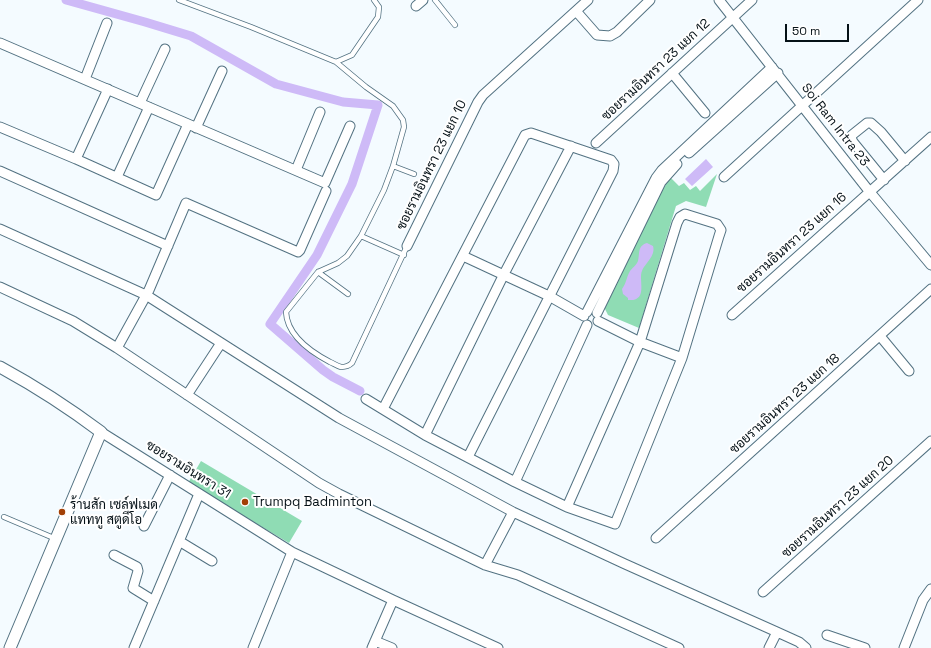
<!DOCTYPE html>
<html>
<head>
<meta charset="utf-8">
<style>
  body { margin:0 }
  #map { position:relative; width:931px; height:648px; overflow:hidden; background:#f4fbff; font-family:"Space Grotesk",sans-serif }
  canvas { display:block }
  .scale { position:absolute; left:785px; top:24px; width:64px; height:18px; box-sizing:border-box; border:2px solid #051117; border-top:0; padding-left:5px; font-size:12px; line-height:14px; white-space:nowrap; color:#051117; -webkit-text-stroke:3px #fff; paint-order:stroke }
</style>
</head>
<body>
<div id="map">
<canvas width="931" height="648"></canvas>
<div class="scale">50 m</div>
</div>
<script>
const ctx = document.querySelector('canvas').getContext('2d');
ctx.lineJoin = 'round';
function fill(path, color) {
  ctx.fillStyle = color;
  ctx.fill(path, 'evenodd');
}
function strokePath(path, color, width, dash) {
  ctx.strokeStyle = color;
  ctx.lineWidth = width;
  ctx.lineCap = dash ? 'butt' : 'round';
  ctx.setLineDash(dash || []);
  ctx.stroke(path);
}
function write(font, color, halo, rows, align = 'center') {
  ctx.font = font + ' "Space Grotesk",Sarabun,sans-serif';
  ctx.lineWidth = 4;
  ctx.setLineDash([]);
  ctx.textBaseline = 'middle';
  ctx.strokeStyle = halo;
  ctx.fillStyle = color;
  for (const [text, x, y, turn = 0] of rows) {
    ctx.save();
    ctx.translate(x, y);
    ctx.rotate((+turn || 0) * Math.PI / 180);
    ctx.textAlign = isNaN(turn) ? turn : align;
    if (halo) ctx.strokeText(text, 0, 0);
    ctx.fillText(text, 0, 0);
    ctx.restore();
  }
}
fill(new Path2D(`
  M717,174L706,207L686,201L676,206L639,328L608,315L604,307L658,198L670,177L679,186L684,183L690,190L696,186L700,191Z
  M201,461L302,521L289,543L188,483Z`), '#8fdcb4');
fill(new Path2D(`
  M706,159L713,167L692,186L685,179Z
  M647,243L653,246C656,256 645,263 642,271C638,279 649,302 628,300V298L623,294L622,289C627,282 626,278 630,271C632,268 636,266 638,261C640,254 637,246 647,243Z`), '#cebaf7');
strokePath(new Path2D(`
  M66,0L145,22L191,36L276,84L343,102L378,105L352,184L317,255L270,324L323,370L333,377L360,391`), '#cebaf7', 9);
const service = new Path2D(`
  M179,0L251,27L336,62L352,55L378,17L379,7L374,0
  M435,0L455,25
  M336,62L366,87L393,106L403,120L404,127L393,166L384,190L361,236L347,256L338,263L318,272L286,312C287,335 311,352 330,362C333,363 337,366 341,367C346,367 349,366 352,363L407,246
  M393,166L414,174
  M361,236L404,255
  M318,272L348,294
  M4,517L56,539`);
const minor = new Path2D(`
  M719,0L869,191L931,265
  M416,6L423,0
  M576,11L597,35L610,36L617,32L650,0
  M0,43L325,183L350,126
  M672,73L705,113
  M85,79L107,23
  M140,103L165,49
  M0,127L76,159L156,195L188,124
  M196,128L222,71
  M596,143L752,0
  M689,153L778,73
  M76,159L108,89
  M296,170L320,112
  M0,171L168,246
  M117,177L149,107
  M724,177L918,0
  M884,180L853,142L851,138L852,135L867,123H871L881,132L905,161
  M0,229L146,295L339,418L513,512L625,564L777,632L799,642L806,648
  M407,246L478,102L483,95L588,0
  M463,256L549,296L584,316
  M0,287L73,321L117,348L319,483L339,494L485,565L518,575L679,648
  M587,312L656,178L662,170L772,67
  M597,313L661,182L677,164
  M732,315L931,137
  M598,321L640,342L682,358
  M880,336L909,371
  M117,348L149,290L186,203L298,252L300,250L326,191
  M187,395L221,343
  M366,399L425,435L515,482L567,507L615,524L682,358L719,236L721,230L717,224L685,214L680,217L677,223L640,342L567,507
  M383,409L525,135L531,133L611,160L614,164L613,171L468,457
  M101,432L292,552L393,600L498,648
  M425,435L504,274L571,146
  M515,482L587,325
  M144,526L170,475
  M656,538L931,289
  M179,541L212,561
  M114,555L137,567L138,571L133,588L154,601
  M485,565L513,512
  M763,592L931,441
  M827,635L865,648
  M375,641L392,648
  M134,648L199,494
  M253,648L292,552
  M372,648L393,600
  M769,648L777,632
  M904,648L923,600L931,589`);
const tertiary = new Path2D(`
  M0,367C35,386 69,408 101,432L10,648`);
strokePath(service, '#537282', 6);
strokePath(minor, '#537282', 11);
strokePath(tertiary, '#537282', 13);
strokePath(service, '#fff', 4.5);
strokePath(minor, '#fff', 9);
strokePath(tertiary, '#fff', 11);
for (const [x, y, r, color] of [
  [245,502,4,"#a34006"],
  [62,512,4,"#a34006"]
]) {
  const dot = new Path2D();
  dot.arc(x, y, r, 0, 2 * Math.PI);
  ctx.fillStyle = color;
  ctx.fill(dot);
  strokePath(dot, '#fff', 1.5);
}
write('13px', '#051117', '#fff', [
  ["ซอยรามอินทรา 23 แยก 12",656,70,-43],
  ["Soi Ram Intra 23",835,125,52],
  ["ซอยรามอินทรา 23 แยก 10",432,165,-64],
  ["ซอยรามอินทรา 23 แยก 16",792,243,-42],
  ["ซอยรามอินทรา 23 แยก 18",785,404,-42],
  ["ซอยรามอินทรา 31",188,470,32],
  ["ซอยรามอินทรา 23 แยก 20",838,507,-42]
]);
write('13px', '#051117', '#fff', [
  ["Trumpq Badminton",253,502],
  ["ร้านสัก เซล์ฟเมด",70,505],
  ["แทททู สตูดีโอ",70,520]
], 'left');
</script>
</body>
</html>
